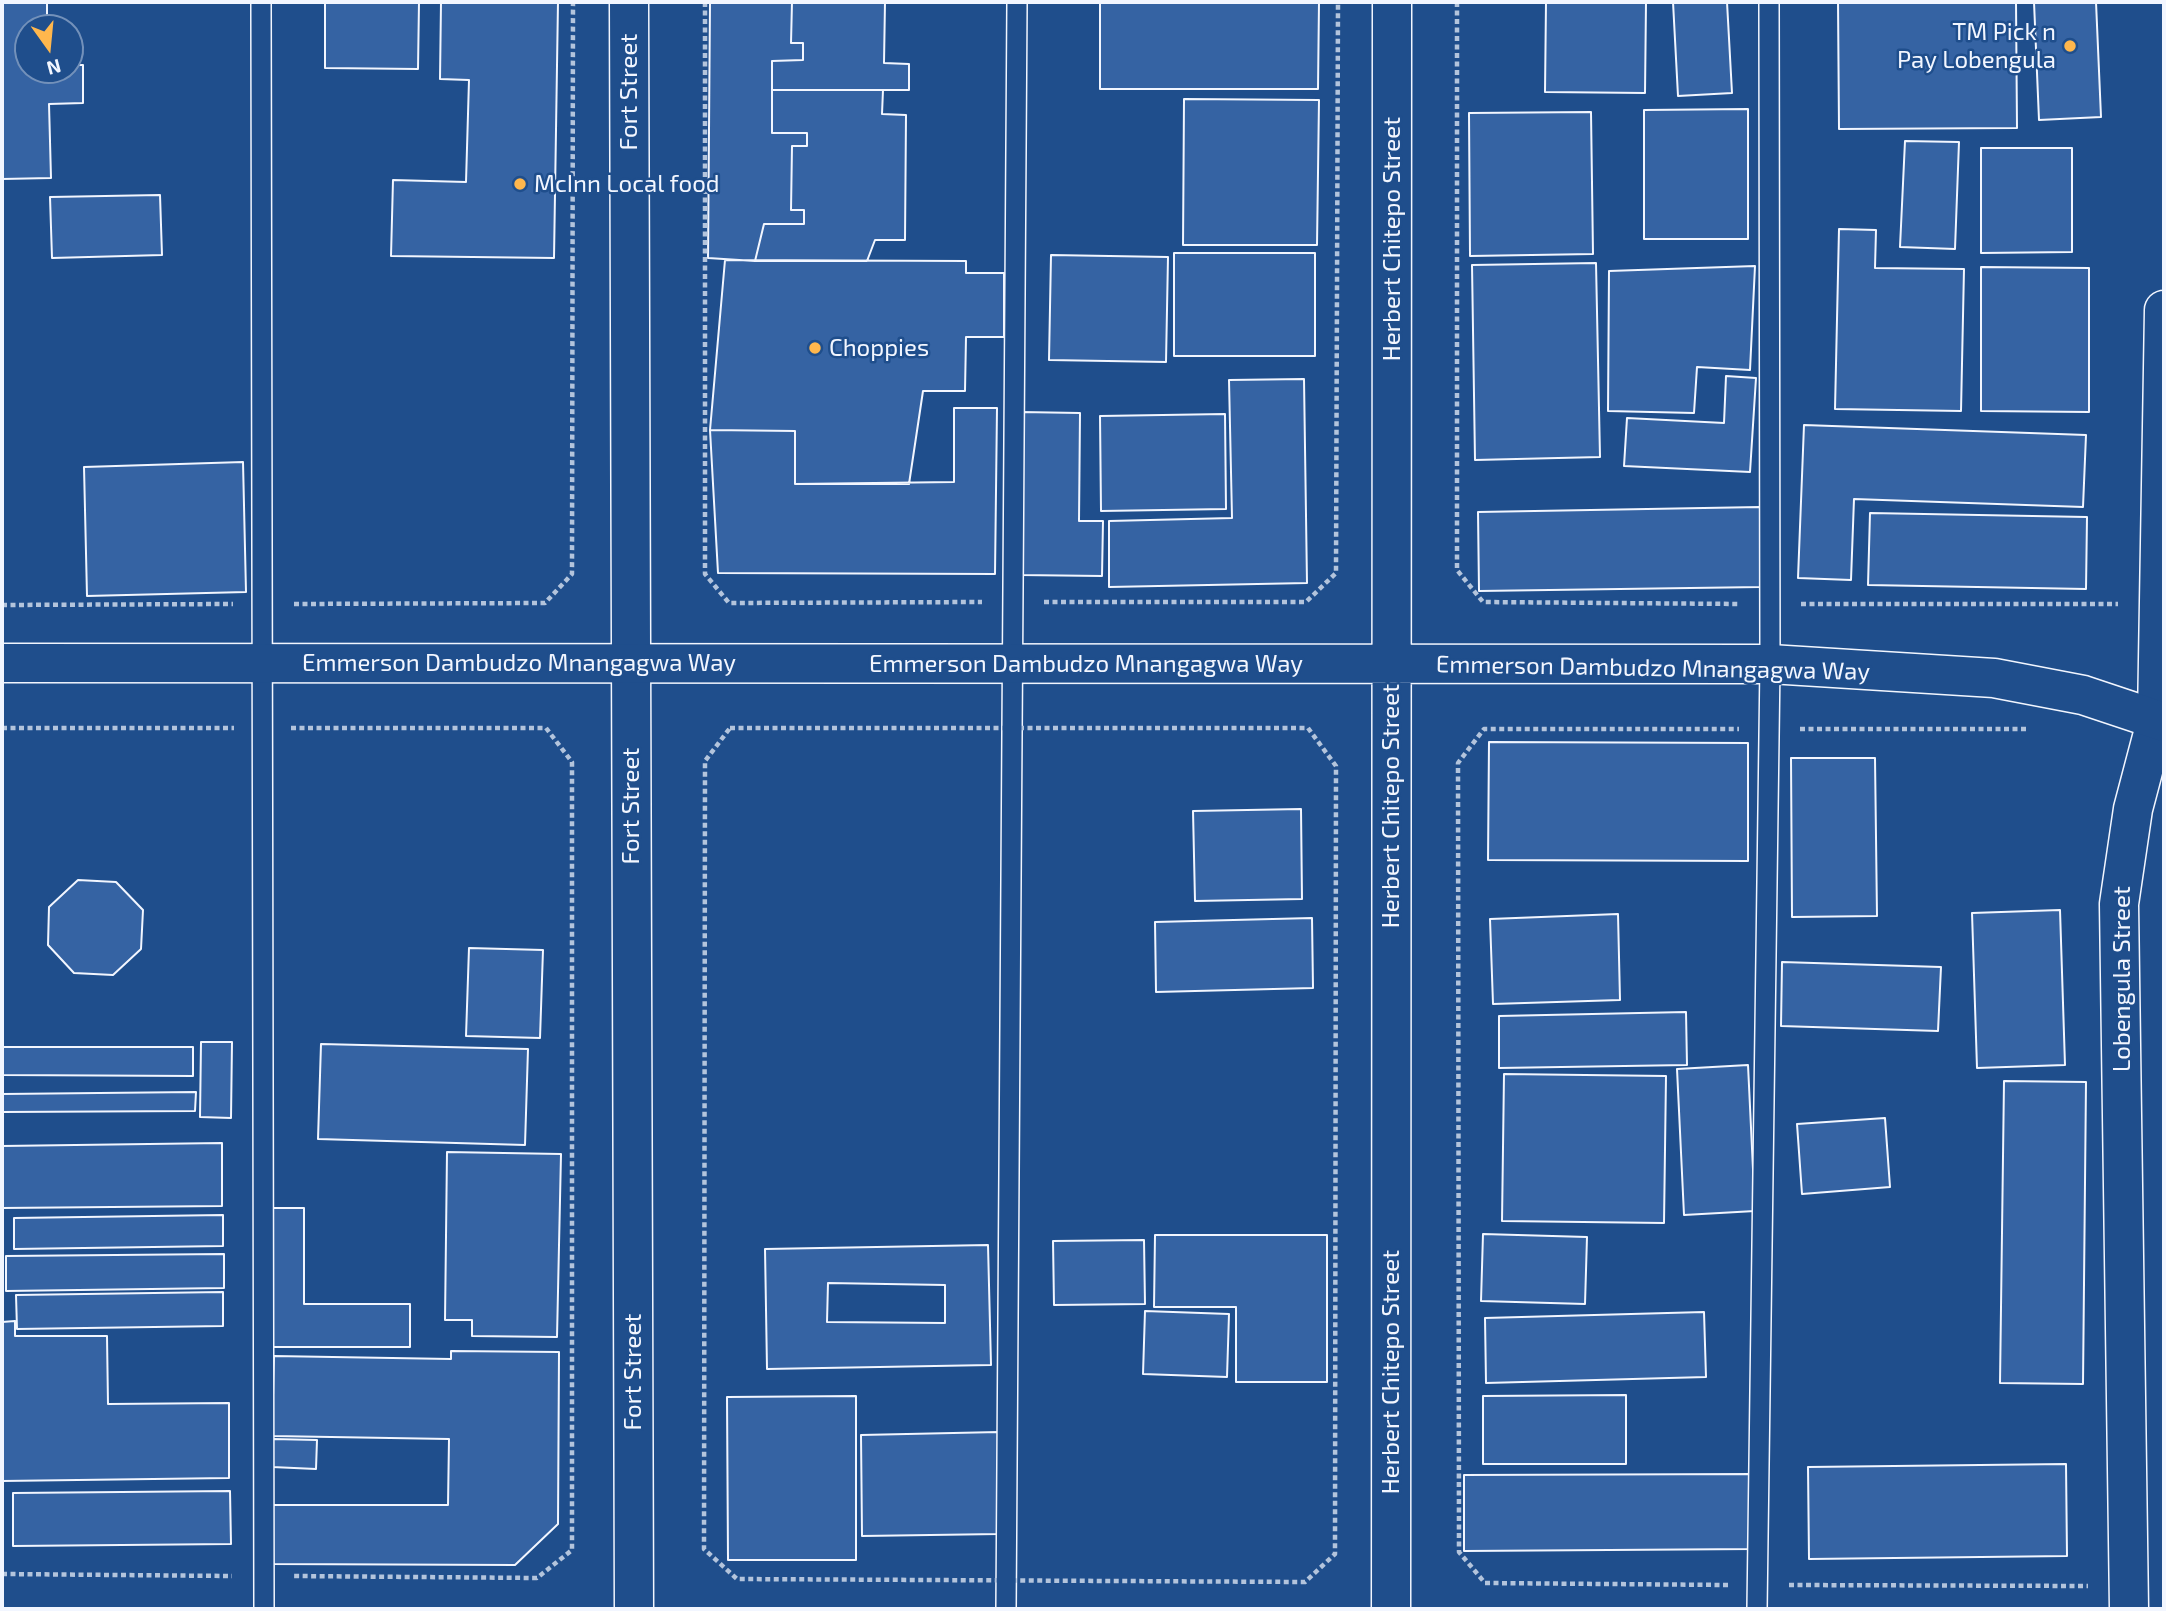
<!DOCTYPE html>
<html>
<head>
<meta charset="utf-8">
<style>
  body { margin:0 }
  #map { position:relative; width:2166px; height:1611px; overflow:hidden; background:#1f4e8c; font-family:"Exo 2",sans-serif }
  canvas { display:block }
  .frame { position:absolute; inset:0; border:4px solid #f2f6ff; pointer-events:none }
  .north { position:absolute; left:14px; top:14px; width:70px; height:70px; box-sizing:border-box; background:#1f4e8c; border:2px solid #7391ba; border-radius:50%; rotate:165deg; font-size:19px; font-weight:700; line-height:28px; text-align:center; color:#f2f6ff }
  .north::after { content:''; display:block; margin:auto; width:24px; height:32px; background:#ffb74d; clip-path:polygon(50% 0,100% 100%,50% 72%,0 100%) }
</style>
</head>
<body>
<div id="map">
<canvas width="2166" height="1611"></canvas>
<div class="frame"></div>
<div class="north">N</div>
</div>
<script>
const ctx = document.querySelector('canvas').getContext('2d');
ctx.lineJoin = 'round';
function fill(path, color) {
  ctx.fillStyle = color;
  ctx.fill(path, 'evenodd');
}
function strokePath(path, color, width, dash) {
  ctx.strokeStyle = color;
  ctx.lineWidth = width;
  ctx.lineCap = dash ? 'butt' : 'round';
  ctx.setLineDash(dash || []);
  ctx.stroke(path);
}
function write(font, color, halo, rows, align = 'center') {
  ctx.font = font + ' "Exo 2",sans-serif';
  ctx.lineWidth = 5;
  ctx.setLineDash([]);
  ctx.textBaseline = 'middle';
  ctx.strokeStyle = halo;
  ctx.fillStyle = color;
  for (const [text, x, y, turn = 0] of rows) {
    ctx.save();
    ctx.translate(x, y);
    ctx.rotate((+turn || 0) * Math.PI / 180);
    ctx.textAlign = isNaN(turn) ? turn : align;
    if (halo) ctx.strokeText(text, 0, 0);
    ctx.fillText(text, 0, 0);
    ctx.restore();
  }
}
const building = new Path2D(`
  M2,2H47V28H28V70H70V65H83V103L49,104L51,178L2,179Z
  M325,2H419L418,69L325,68Z
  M441,2H558L554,258L391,256L393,180L466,182L469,80L440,79Z
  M710,2H792L791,43H803V60L772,61V133H807V146H792L791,210H804V224H764L755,261L708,258Z
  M792,2H885L884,63L909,64V90H772V61L803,60V43H791Z
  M1100,2H1319L1318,89H1100Z
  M1546,2H1646L1645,93L1545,92Z
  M1673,2H1727L1732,93L1678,96Z
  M1838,2H2016L2017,128L1839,129Z
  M2034,2H2096L2101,117L2039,120Z
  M772,90H883L882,114L906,115L905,240H875L867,261H755L764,224H804V210H791L792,146H807V133H772Z
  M1184,99L1319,100L1317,245H1183Z
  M1748,109V239H1644V110Z
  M1591,112L1593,254L1470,256L1469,113Z
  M1905,141L1959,142L1955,249L1900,247Z
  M1981,148H2072V252L1981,253Z
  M160,195L162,255L52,258L50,197Z
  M1839,229L1876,230L1875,268L1964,269L1961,411L1835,409Z
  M1174,253H1315V356H1174Z
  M1051,255L1168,257L1166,362L1049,360Z
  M725,260L966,261V273H1004V337H966L965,391H923L909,484H795V431L710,430Z
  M1596,263L1600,457L1475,460L1472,265Z
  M1755,266L1750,370L1697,367L1694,413L1608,411L1609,271Z
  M1981,267L2089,268V412L1981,411Z
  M1726,376L1756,378L1750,472L1624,466L1627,418L1724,423Z
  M1304,379L1307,583L1109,587V521L1232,518L1229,380Z
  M954,408H997L995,574L718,573L710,430L795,431V484L954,482Z
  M1021,412L1080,413L1079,521H1103L1102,576L1020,575Z
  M1225,414L1226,509L1101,511L1100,416Z
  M1804,425L2086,435L2083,507L1854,499L1851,580L1798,578Z
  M243,462L246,592L87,596L84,467Z
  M1760,507L1761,587L1479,591L1478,512Z
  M1870,513L2087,517L2086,589L1868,585Z
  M1489,742L1748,743V861L1488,860Z
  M1791,758H1875L1877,916L1792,917Z
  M1301,809L1302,899L1195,901L1193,811Z
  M78,880L116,882L143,910L141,949L113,975L74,973L48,945L49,907Z
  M2060,910L2065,1065L1977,1068L1972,913Z
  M1618,914L1620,1000L1493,1004L1490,919Z
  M1312,918L1313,988L1156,992L1155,922Z
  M469,948L543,950L540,1038L466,1036Z
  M1782,962L1941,967L1938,1031L1781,1026Z
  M1686,1012L1687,1065L1499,1068V1016Z
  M201,1042H232L231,1118L200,1117Z
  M321,1044L528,1049L525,1145L318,1139Z
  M2,1047H193V1076L2,1075Z
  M1748,1065L1755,1211L1684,1215L1677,1069Z
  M1504,1074L1666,1076L1664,1223L1502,1221Z
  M2004,1081L2086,1082L2083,1384L2000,1383Z
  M196,1092L195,1111L2,1112V1094Z
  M1885,1118L1890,1187L1802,1194L1797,1124Z
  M222,1143V1206L2,1208V1146Z
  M447,1152L561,1154L557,1337L472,1336V1320H445Z
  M272,1208H304V1304H410V1347H271Z
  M223,1215V1246L14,1249V1218Z
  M1483,1234L1587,1237L1585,1304L1481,1301Z
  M1155,1235H1327V1382H1236V1307H1154Z
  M1144,1240L1145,1304L1054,1305L1053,1241Z
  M988,1245L991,1365L767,1369L765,1249ZM828,1283L945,1285V1323L827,1322Z
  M224,1254V1288L6,1291V1256Z
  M223,1292V1326L17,1329L16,1295Z
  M1145,1311L1229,1314L1227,1377L1143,1374Z
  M1704,1312L1706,1377L1486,1383L1485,1318Z
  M15,1321V1336H107L108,1404L229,1403V1478L2,1481V1322Z
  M451,1351L559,1352L558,1524L515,1565L270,1564V1505H448L449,1439L272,1436L274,1356L451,1359Z
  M1626,1395V1464H1483V1396Z
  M856,1396V1560H728L727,1397Z
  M999,1432V1534L862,1536L861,1435Z
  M273,1439L317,1440L316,1469L272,1467Z
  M2066,1464L2067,1556L1809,1559L1808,1467Z
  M1754,1474V1549L1464,1551V1475Z
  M230,1491L231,1544L13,1546V1493Z`);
fill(building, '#3563a3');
strokePath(building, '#f2f6ff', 2);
const lane = new Path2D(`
  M261,2L264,1609
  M1006,1609L1017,2
  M1757,1609L1770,664L1769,2`);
const street = new Path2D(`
  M629,2L634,1609
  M2129,1609L2119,904L2133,809L2157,718L2164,310`);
const secondary = new Path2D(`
  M2,663L1770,664L1994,678L2083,695L2164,722
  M1391,1609L1392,2`);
strokePath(lane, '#f2f6ff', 22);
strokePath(street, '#f2f6ff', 41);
strokePath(secondary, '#f2f6ff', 41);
strokePath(new Path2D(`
  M705,2V574L729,603L982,602
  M1457,2V570L1483,602L1740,604
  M1044,602H1306L1336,573L1338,2
  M294,604L545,603L572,574L573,2
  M1801,604H2118
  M2,605L233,604
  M2,728H234
  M291,728H546L572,762V1550L537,1578L293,1576
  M730,728H1308L1336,766L1335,1554L1305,1582L737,1579L704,1549L705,761Z
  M1800,729H2029
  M2,1574L232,1576
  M1728,1585L1485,1583L1459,1552L1458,763L1484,729H1739
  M1789,1585L2088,1586`), '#b3c4dc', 4.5, [5, 3.5]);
strokePath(lane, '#1f4e8c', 19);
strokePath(street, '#1f4e8c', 38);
strokePath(secondary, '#1f4e8c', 38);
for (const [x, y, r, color] of [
  [2070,46,7,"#ffb74d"],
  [520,184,7,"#ffb74d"],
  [815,348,7,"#ffb74d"]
]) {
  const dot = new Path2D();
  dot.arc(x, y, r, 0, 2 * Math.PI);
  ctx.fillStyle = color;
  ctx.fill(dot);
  strokePath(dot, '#1f4e8c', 2.5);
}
write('24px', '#f2f6ff', '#1f4e8c', [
  ["TM Pick n",2056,32,"right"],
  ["Pay Lobengula",2056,60,"right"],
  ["McInn Local food",534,184],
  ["Choppies",829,348]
], 'left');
write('24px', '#f2f6ff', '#1f4e8c', [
  ["Fort Street",629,92,-90],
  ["Herbert Chitepo Street",1392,239,-90],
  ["Emmerson Dambudzo Mnangagwa Way",519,663],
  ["Emmerson Dambudzo Mnangagwa Way",1086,664],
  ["Emmerson Dambudzo Mnangagwa Way",1653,668,1],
  ["Fort Street",631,806,-90],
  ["Herbert Chitepo Street",1391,806,-90],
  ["Lobengula Street",2122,979,-90],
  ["Fort Street",633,1372,-90],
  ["Herbert Chitepo Street",1391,1372,-90]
]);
</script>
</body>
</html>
